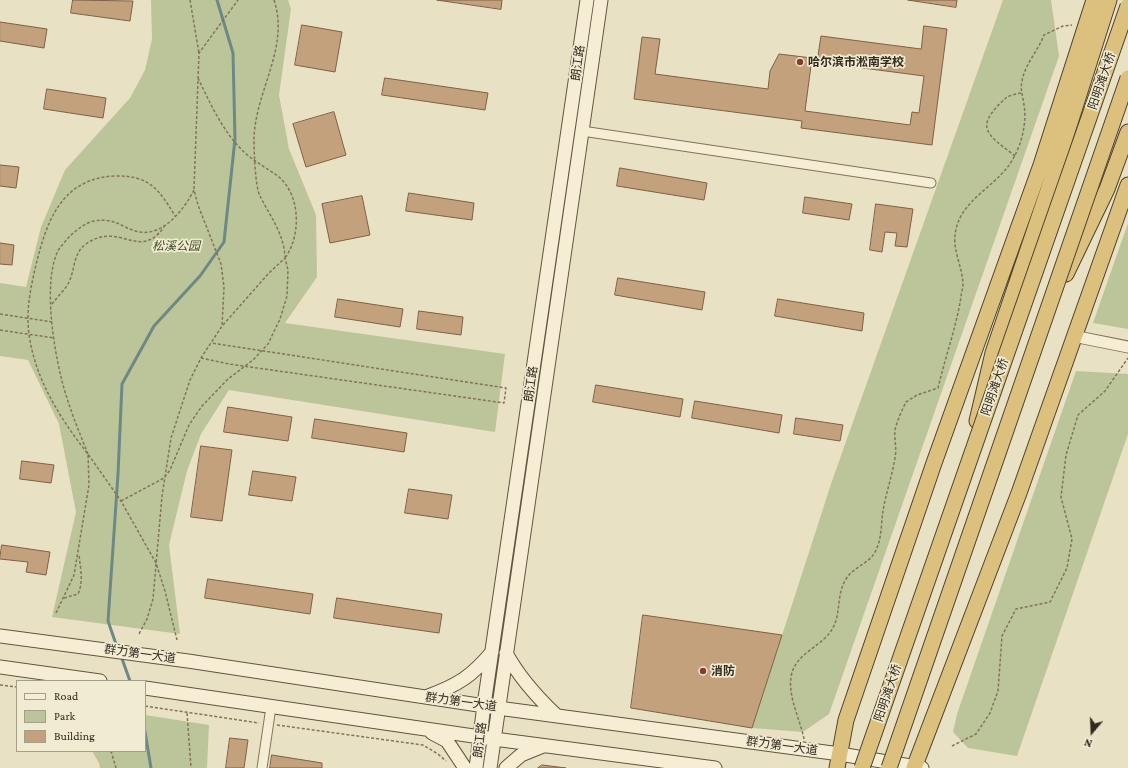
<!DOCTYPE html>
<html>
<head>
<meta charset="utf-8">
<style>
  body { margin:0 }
  #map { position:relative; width:1128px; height:768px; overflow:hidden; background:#e9e1c3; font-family:"Crimson Pro",serif }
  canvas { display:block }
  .legend { position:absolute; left:16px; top:680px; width:130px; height:72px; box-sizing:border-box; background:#f1ebd2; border:1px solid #a59e8a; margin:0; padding:5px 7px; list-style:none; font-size:12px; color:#332a1e }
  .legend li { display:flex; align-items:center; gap:8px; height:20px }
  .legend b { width:20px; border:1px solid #a59e8a }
  .north { position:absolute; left:1072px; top:712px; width:40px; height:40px; -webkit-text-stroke:3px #f1ebd2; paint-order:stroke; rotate:199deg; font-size:11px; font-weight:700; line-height:16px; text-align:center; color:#332a1e }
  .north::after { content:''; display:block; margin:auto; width:14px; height:18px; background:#332a1e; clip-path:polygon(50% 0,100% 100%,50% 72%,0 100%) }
</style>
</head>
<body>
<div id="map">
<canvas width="1128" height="768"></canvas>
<ul class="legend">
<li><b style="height:5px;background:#f5eed5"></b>Road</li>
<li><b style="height:11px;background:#bcc599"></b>Park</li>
<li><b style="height:11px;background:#c3a17d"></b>Building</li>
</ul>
<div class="north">N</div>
</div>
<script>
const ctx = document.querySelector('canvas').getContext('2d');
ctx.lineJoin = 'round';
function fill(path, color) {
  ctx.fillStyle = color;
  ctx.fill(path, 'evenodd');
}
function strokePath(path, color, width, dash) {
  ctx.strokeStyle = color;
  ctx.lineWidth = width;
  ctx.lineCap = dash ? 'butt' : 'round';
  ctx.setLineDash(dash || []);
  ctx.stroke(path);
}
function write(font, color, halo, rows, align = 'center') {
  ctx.font = font + ' "Crimson Pro","Noto Sans SC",serif';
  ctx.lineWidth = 3.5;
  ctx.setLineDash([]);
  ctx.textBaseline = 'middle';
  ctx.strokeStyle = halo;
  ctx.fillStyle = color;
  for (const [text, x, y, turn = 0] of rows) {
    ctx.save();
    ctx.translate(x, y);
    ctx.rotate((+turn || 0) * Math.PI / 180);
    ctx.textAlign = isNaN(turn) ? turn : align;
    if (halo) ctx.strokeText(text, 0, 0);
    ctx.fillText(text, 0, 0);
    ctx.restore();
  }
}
fill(new Path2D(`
  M151,0H288L291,9L279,95L289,149L316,215L317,277L285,323L505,354L495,432L229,390L201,434L187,471L169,545L180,634L52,617L76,512L59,424L28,360L0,356V283L26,287L41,227L65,170L130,98L145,70L152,39Z
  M1003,0H1051L1059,56L829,714L803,732L752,728L832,481Z
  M1128,223V329L1093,323Z
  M1076,371L1128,374V434L1017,756L968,748L953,732L957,714Z
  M145,715L209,725L207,768H100L99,763L92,751H145Z`), '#bcc599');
strokePath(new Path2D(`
  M117,647L108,621L118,474L122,384L154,326L200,276L224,242L235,139L233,53L217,0
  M121,656L130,681
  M145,732L151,768`), '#6d8985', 3);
const building = new Path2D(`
  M73,0L133,1L130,21L71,13Z
  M437,0H502L501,9Z
  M908,0H957L956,7Z
  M0,22L47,29L44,48L0,41Z
  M302,25L342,32L335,72L295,65Z
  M924,26L947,29L932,145L801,128L802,121L634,99L642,37L660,39L655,74L768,89L770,71L779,54L812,58L805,111L910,125L912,112L919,113L924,76L817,62L821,36L921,49Z
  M385,78L488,93L485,110L382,95Z
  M47,89L106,98L103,118L44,109Z
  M334,112L346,155L306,167L293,124Z
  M0,165L19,167L16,188L0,186Z
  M620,168L707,183L704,200L617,186Z
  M409,193L474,203L472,220L406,211Z
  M362,196L370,235L330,243L322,204Z
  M805,197L852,204L849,220L803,213Z
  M876,204L913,209L907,247L895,246L897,233L885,232L882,252L870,250Z
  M0,243L14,245L12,265L0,264Z
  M618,278L705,292L702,310L615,295Z
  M338,299L403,309L400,327L335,317Z
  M778,299L864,313L862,331L775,316Z
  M419,311L463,317L461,335L417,329Z
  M596,385L683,399L680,417L593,402Z
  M695,401L782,415L779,433L692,418Z
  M228,407L292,417L288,441L224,432Z
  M796,418L843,425L840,441L794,434Z
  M315,419L407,433L404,452L312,438Z
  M201,446L232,450L222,521L191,517Z
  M22,461L54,465L51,483L20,479Z
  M253,471L296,477L292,501L249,495Z
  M409,489L452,495L448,519L405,513Z
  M2,545L50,552L46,575L26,572L28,562L0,559Z
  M208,579L313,594L310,614L205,598Z
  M337,598L442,614L439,633L334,618Z
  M643,615L782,635L752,728L631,708Z
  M230,738L248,740L244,768H226Z
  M272,755L322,763V768H270Z
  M542,765L566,768H538Z`);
fill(building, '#c3a17d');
strokePath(building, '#7e6044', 1);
const minor = new Path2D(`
  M582,131L931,183
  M262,768L271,707`);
const tertiary = new Path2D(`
  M1073,336L1128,347`);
const secondary = new Path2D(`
  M0,636L188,661L498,708L840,754L922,768
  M506,653C519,677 537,697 556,715
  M0,667L100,681
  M145,688L494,739L715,768
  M428,696C458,685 472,676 492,652
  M432,733L447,741L465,768
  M476,768L484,705L587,0
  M490,768L601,0
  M506,768L521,755L543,746`);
const trunk = new Path2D(`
  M1066,274L1107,189L1128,132
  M977,421L993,353L1055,170L1109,0
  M837,768L846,720L934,463L1041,165L1094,0
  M914,768L1019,493L1128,185`);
strokePath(minor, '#81735c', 11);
strokePath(tertiary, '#81735c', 13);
strokePath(secondary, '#63543f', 15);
strokePath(trunk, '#4f4130', 17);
strokePath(new Path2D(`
  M190,0L199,53
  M274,0C290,48 255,91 254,139C254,151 255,186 260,196C270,216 284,234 285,257
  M198,78C210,103 222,130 242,150C253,161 267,168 279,177C301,196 301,236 285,258
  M1015,156C1007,149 993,141 988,131C982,120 998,105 1006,98C1010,95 1016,94 1021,93
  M194,189L199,53L238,0
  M52,304C57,297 65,290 69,282C75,270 73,253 86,244C120,220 139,262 164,227
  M0,314L52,322
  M0,330L54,338
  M201,358L229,364L504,403L506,388L211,343
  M87,453C60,418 35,379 29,334C26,312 30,291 35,269C46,223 60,179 114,176C149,175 159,189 175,216
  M88,454C80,434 72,415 66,395C55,361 41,280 59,249C63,244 67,239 71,235C78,229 85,223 94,221C117,217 122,229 140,232C164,236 185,208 194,190L198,205L221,264L224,287L222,326L201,358L190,380L171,438L162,496L153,599L147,619L139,634
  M121,501L164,478L170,470L189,425L202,406L228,379L253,360L268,344L280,319L287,296L288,270L285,258L269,273L223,325
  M64,598L78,594C84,581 80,567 79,554
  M56,613L74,575L89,485L88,454L121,501L156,563L165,591L177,640
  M0,685L17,687
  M145,706L259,723
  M187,713L191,768
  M277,725L423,745L438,754L446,761
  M804,739C800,719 788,697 791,677C794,657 813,650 826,637C844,619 834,599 846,579C854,566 870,564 876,550C882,538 881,523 883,511C886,493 892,476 895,458C897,448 894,439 895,430C897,421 902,410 906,402L917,395L938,388C945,358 956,328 961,297C961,293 963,289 963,285C963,269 953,251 955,235C959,198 999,187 1014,157C1022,143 1027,121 1024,105C1023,96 1020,90 1022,81C1025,64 1038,51 1044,35L1063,26L1072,25
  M952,746L976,734L990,713L998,691L1002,636L1016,609L1050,602L1067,568L1072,539L1061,497L1066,455L1078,415L1105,391L1128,358
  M111,751L116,768`), '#81735c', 1.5, [3, 2]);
strokePath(minor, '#f5eed5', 9);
strokePath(tertiary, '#f5eed5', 11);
strokePath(secondary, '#f5eed5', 13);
strokePath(trunk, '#dcc07e', 15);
const trunkBridge = new Path2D(`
  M862,768L1128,6
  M889,768L1128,78`);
strokePath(trunkBridge, '#4f4130', 17, []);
strokePath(trunkBridge, '#dcc07e', 15);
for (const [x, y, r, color] of [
  [800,62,4,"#8a3a33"],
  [703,671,4,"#8a3a33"]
]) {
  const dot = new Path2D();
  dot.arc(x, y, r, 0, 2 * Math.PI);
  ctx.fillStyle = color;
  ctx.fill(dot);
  strokePath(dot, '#f1ebd2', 1.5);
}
write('bold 12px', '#332a1e', '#f1ebd2', [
  ["哈尔滨市淞南学校",808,62],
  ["消防",711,671]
], 'left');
write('12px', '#332a1e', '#f1ebd2', [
  ["朗江路",578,63,-82],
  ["阳明滩大桥",1102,81,-71],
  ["朗江路",531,384,-82],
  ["阳明滩大桥",995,387,-71],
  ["群力第一大道",140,654,8],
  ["阳明滩大桥",888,693,-71],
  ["群力第一大道",461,702,8],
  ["朗江路",480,740,-83],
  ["群力第一大道",782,746,8]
]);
write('italic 12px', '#404d27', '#f1ebd2', [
  ["松溪公园",176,246]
]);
</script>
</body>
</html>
